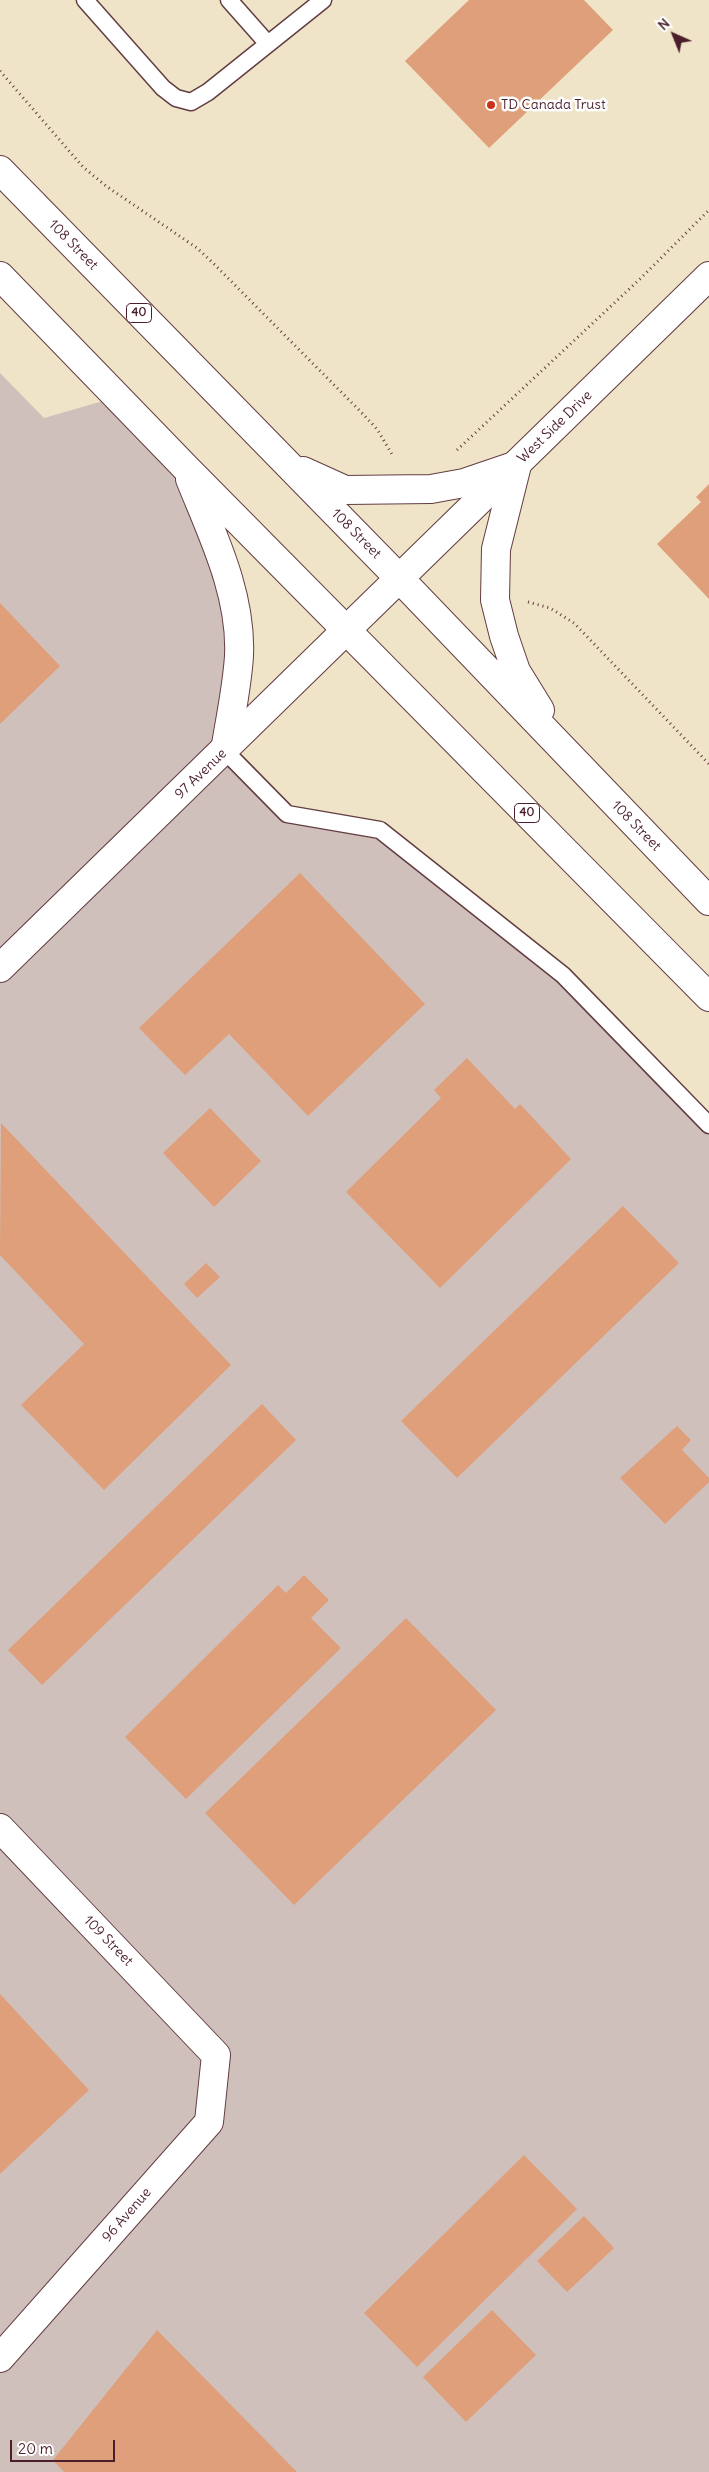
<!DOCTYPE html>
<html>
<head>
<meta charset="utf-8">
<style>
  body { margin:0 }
  #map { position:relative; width:709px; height:2472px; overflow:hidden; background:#efe4c7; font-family:Delius,sans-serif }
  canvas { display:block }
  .north { position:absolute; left:649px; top:10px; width:50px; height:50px; -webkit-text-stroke:4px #fff; paint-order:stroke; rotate:316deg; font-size:14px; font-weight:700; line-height:20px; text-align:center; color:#4a1f2b }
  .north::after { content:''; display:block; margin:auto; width:18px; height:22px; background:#4a1f2b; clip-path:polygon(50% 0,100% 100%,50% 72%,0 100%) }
  .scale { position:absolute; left:10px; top:2440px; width:105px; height:22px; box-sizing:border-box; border:2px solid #4a1f2b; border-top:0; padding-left:6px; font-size:15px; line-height:18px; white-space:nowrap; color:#4a1f2b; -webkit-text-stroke:4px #fff; paint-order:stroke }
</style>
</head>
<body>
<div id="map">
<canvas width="709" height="2472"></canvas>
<div class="north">N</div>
<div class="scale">20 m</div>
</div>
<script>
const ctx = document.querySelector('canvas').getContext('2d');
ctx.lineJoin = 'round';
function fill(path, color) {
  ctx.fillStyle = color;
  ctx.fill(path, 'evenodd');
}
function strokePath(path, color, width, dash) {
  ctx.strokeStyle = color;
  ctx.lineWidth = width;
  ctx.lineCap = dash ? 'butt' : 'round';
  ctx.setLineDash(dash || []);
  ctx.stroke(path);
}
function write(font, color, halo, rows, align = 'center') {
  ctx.font = font + ' Delius,sans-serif';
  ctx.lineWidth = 5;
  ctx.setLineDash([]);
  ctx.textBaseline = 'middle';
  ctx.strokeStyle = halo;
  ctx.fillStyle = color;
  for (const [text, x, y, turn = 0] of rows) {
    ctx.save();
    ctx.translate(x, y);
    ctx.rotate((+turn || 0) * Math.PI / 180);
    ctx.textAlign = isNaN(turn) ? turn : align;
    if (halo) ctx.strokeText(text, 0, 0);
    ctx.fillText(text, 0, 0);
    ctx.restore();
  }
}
fill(new Path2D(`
  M0,373L44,418L117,397L186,468L228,576L225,751L287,814L380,830L563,975L709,1125V2472H0Z`), '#d0c0bc');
fill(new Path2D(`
  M469,0H584L613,30L489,148L405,61Z
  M709,484V599L657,544L701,502L696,497Z
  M0,603L60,666L0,724Z
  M300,873L425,1004L308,1116L229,1034L185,1075L139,1028Z
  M467,1058L515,1109L520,1104L571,1159L440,1288L346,1192L441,1098L434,1090Z
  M210,1108L261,1161L214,1207L163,1153Z
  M1,1123L231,1365L104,1490L21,1405L84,1344L0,1255Z
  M623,1206L679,1263L457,1478L401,1421Z
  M206,1263L220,1277L197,1298L184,1284Z
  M262,1404L296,1440L42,1685L8,1650Z
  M677,1426L691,1440L682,1450L709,1478V1482L665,1524L620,1478Z
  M304,1575L329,1600L311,1618L341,1648L186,1799L125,1737L278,1585L286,1593Z
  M406,1618L496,1710L294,1905L205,1813Z
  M0,1994L89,2090L0,2174Z
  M524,2155L577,2209L417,2367L364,2313Z
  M584,2216L614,2248L567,2292L537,2261Z
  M492,2310L536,2355L466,2422L423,2377Z
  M157,2330L297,2472H64L53,2460Z`), '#df9f7a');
const lane = new Path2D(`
  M85,0L163,88L176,98L191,102L208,92L268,44
  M229,0L268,44L323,0
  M225,751L287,814L380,830L563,975L709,1125`);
const street = new Path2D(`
  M0,1828L216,2055L209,2122L0,2358`);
const secondary = new Path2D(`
  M0,968L709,276`);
const primary = new Path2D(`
  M0,170L399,578L709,901
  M0,276L186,468L709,997
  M517,465L496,549L495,600L504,636L516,671L540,710
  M303,471L345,490L431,489L464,483L517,465
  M190,479C212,534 242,594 239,656C237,688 230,719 225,751`);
strokePath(lane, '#633d42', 19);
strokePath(street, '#633d42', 30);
strokePath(secondary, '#633d42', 30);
strokePath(primary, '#633d42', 30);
strokePath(new Path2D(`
  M0,71L83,167L106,186L197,248L213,263L360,411L377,429L393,456
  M457,450L640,279L709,210
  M528,602L550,608L574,623L709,764`), '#633d42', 3, [1, 4]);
strokePath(lane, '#fff', 16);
strokePath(street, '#fff', 28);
strokePath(secondary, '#fff', 28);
strokePath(primary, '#fff', 28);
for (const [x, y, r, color] of [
  [491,105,5,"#c8321e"]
]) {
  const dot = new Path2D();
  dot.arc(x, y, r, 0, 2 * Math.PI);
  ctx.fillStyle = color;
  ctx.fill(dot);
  strokePath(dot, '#fff', 2);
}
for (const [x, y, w] of [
  [139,313,25],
  [527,813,25]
]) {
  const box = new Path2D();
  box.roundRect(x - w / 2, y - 9.5, w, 19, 4);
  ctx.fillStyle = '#fff';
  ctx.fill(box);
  strokePath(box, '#4a1f2b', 1);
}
write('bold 12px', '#4a1f2b', null, [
  ["40",139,313],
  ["40",527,813]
]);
write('14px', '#4a1f2b', '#fff', [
  ["TD Canada Trust",501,105]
], 'left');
write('14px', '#4a1f2b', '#fff', [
  ["108 Street",73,245,46],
  ["West Side Drive",555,427,-44],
  ["108 Street",356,534,45],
  ["97 Avenue",201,774,-44],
  ["108 Street",636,826,46],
  ["109 Street",108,1941,46],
  ["96 Avenue",127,2215,-49]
]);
</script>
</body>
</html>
